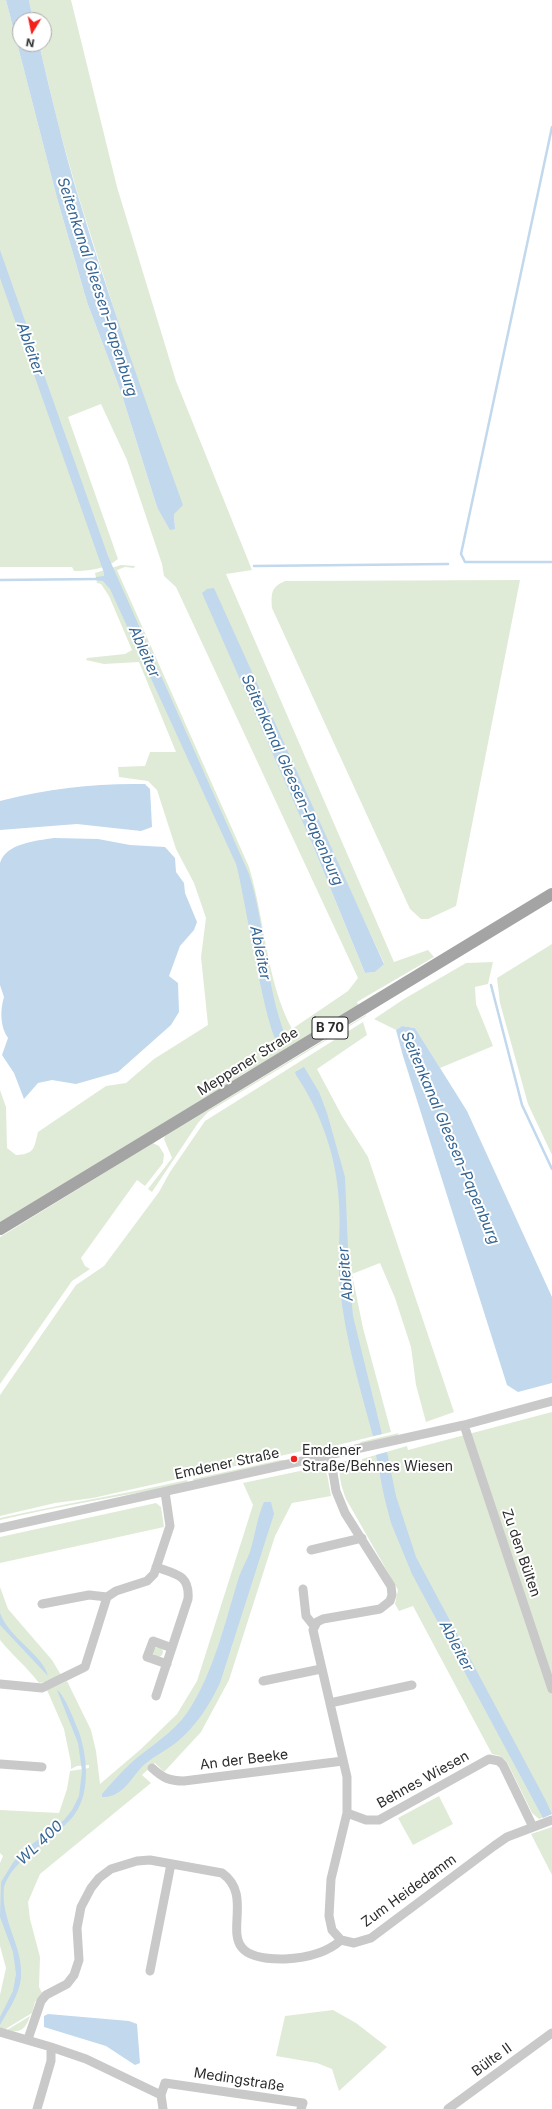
<!DOCTYPE html>
<html>
<head>
<meta charset="utf-8">
<style>
  body { margin:0 }
  #map { position:relative; width:552px; height:2109px; overflow:hidden; background:#fff; font-family:Inter,sans-serif }
  canvas { display:block }
  .north { position:absolute; left:12px; top:12px; width:40px; height:40px; box-sizing:border-box; background:#fff; border:1px solid #ababab; border-radius:50%; rotate:190deg; font-size:11px; font-weight:700; line-height:16px; text-align:center; color:#2c2c2c }
  .north::after { content:''; display:block; margin:auto; width:14px; height:18px; background:#f3221d; clip-path:polygon(50% 0,100% 100%,50% 72%,0 100%) }
</style>
</head>
<body>
<div id="map">
<canvas width="552" height="2109"></canvas>
<div class="north">N</div>
</div>
<script>
const ctx = document.querySelector('canvas').getContext('2d');
ctx.lineJoin = 'round';
function fill(path, color) {
  ctx.fillStyle = color;
  ctx.fill(path, 'evenodd');
}
function strokePath(path, color, width, dash) {
  ctx.strokeStyle = color;
  ctx.lineWidth = width;
  ctx.lineCap = dash ? 'butt' : 'round';
  ctx.setLineDash(dash || []);
  ctx.stroke(path);
}
function write(font, color, halo, rows, align = 'center') {
  ctx.font = font + ' Inter,sans-serif';
  ctx.lineWidth = 4;
  ctx.setLineDash([]);
  ctx.textBaseline = 'middle';
  ctx.strokeStyle = halo;
  ctx.fillStyle = color;
  for (const [text, x, y, turn = 0] of rows) {
    ctx.save();
    ctx.translate(x, y);
    ctx.rotate((+turn || 0) * Math.PI / 180);
    ctx.textAlign = isNaN(turn) ? turn : align;
    if (halo) ctx.strokeText(text, 0, 0);
    ctx.fillText(text, 0, 0);
    ctx.restore();
  }
}
fill(new Path2D(`
  M0,0H6L57,198L87,302L121,392L157,507L175,529L174,514L121,331L78,195L59,128L39,44H44V20H33L29,0H71L117,187L176,381L252,570L226,574L394,962L428,950L434,957L357,1002L359,1007L268,1061L244,1073L218,1092L0,1223V1090L6,1107L7,1148L16,1155C35,1154 34,1148 38,1132L106,1086L126,1083L154,1059L208,1025L201,957L206,918L194,883L176,849L157,790L148,781L119,777L118,767L145,766L150,752H176L139,662L104,664L86,660L87,658L125,654L132,650L109,596L101,584L97,583L95,573L121,565L135,566L134,568L125,567L117,570L249,867C265,920 266,980 292,1029L348,991L358,978L176,587L164,576L162,564L127,460L101,404L68,417L118,559C106,569 89,571 74,571L72,567H0ZM326,839L384,963L375,972L365,973L311,841Z
  M520,580L456,906L428,919H421L410,909L272,608C271,593 271,587 285,581Z
  M552,944V1155L528,1104L500,1003L497,978Z
  M493,962L488,984L475,987L476,1004L493,1046L440,1068L415,1028L402,1026L396,1030L374,1019L404,999L466,963Z
  M366,1015V1016L208,1112L198,1123L152,1192L148,1189L172,1158L164,1139L165,1136Z
  M363,1022L367,1035L317,1069L342,1116L368,1157L454,1412L426,1422L416,1385L411,1347L395,1298L380,1263L352,1274L363,1328L391,1432L317,1450L311,1449L93,1498L55,1503L0,1516V1395L76,1285L104,1266L159,1192L170,1172L205,1121Z
  M153,1143L159,1146L164,1154L163,1163L145,1186L137,1180L81,1258L85,1266L90,1269L72,1281L0,1384V1237Z
  M552,1412V1814L539,1819L532,1813L507,1762L500,1756L492,1754L413,1606L399,1611L395,1604L398,1590L346,1499C342,1488 337,1474 341,1462L355,1459L356,1463L362,1461V1459L407,1446L408,1450Z
  M399,1433L396,1437L361,1444L360,1442Z
  M280,1460H290L194,1482L193,1479Z
  M319,1467L327,1474L331,1496L292,1503L275,1536L229,1680L201,1732L164,1772L155,1763L142,1775L151,1783L40,1874L28,1902L30,1919L40,1957L39,1987L42,1993L35,2002L32,2013L4,2030L0,2028V1995L6,1968L0,1946V1863L3,1856L0,1853V1810L59,1813L67,1789L70,1771L89,1768V1765L77,1766L71,1769V1763L64,1729L47,1690L67,1681L91,1730L96,1751L100,1784L141,1749L177,1714L197,1681L253,1505L243,1483Z
  M187,1480L188,1483C125,1496 62,1505 0,1520V1518C62,1504 125,1494 187,1480Z
  M156,1503L161,1507L164,1527L0,1563V1537Z
  M0,1587L8,1609L52,1660L61,1675L44,1682L39,1683C27,1667 12,1655 0,1640Z
  M153 1652a5 5 0 1 1 10 0a5 5 0 1 1-10 0Z
  M439,1796L453,1824L413,1845L398,1818Z
  M552,1827V1875L531,1834Z
  M333,2010L356,2023L387,2047L339,2091L332,2069L317,2063L276,2056L285,2016Z
  M30,2016C26,2028 21,2034 7,2030Z`), '#e0ebd7');
fill(new Path2D(`
  M6,0H29L33,20H20V44H39C51,95 63,146 78,196C109,300 146,402 183,505L174,514L175,529L170,530L157,507L121,392L87,302L57,198Z
  M0,250L108,556L249,874C266,927 265,985 286,1037V1039L279,1044C266,1035 244,891 236,864L110,589L103,581L96,580V577L104,576V573L0,278Z
  M214,588L384,964L375,972L365,973L311,841L202,593L207,589Z
  M145,784L150,789L152,827L141,831L77,824L0,830V801L4,800C50,788 98,783 145,784Z
  M54,838L98,839L130,845L165,847L175,858L176,872L184,883L185,893L197,922L194,930L180,946L169,976L178,983L179,1012L171,1025L118,1072L76,1084L52,1080L38,1083L24,1099L14,1073L2,1055L8,1038C0,1027 0,1010 4,997L0,985V863C6,843 36,841 54,838Z
  M402,1026L415,1028L467,1111L552,1297V1383L518,1392L507,1385L403,1056L396,1030Z
  M304,1067L319,1092L327,1113L345,1177L349,1273L353,1316L382,1434L373,1436C360,1388 345,1338 340,1288C337,1260 341,1231 339,1203C337,1158 321,1112 296,1075L295,1072Z
  M387,1452L396,1496L416,1557L545,1799L552,1814L543,1818L412,1574L391,1523L384,1496L376,1455Z
  M264,1502H271L274,1514L220,1683C209,1706 196,1726 177,1742C167,1750 156,1755 146,1763C132,1775 124,1798 102,1797V1794C111,1784 120,1773 131,1763C149,1747 173,1733 187,1713C214,1673 225,1622 239,1577C242,1568 247,1560 250,1552C255,1535 257,1518 264,1502Z
  M0,1613C9,1638 43,1655 48,1676L0,1625Z
  M57,1690C65,1695 75,1723 79,1732C88,1759 91,1797 71,1819C58,1833 41,1844 27,1856C17,1865 8,1874 4,1887C0,1920 24,1947 21,1978C19,1996 8,2010 0,2025V2017L13,1991L16,1974L13,1952L0,1917L1,1882L14,1861L27,1848L64,1820L72,1810L79,1796L82,1771L78,1743Z
  M48,2014L129,2021L137,2024L140,2063L135,2065L106,2046L44,2027V2016Z`), '#c1d8ed');
strokePath(new Path2D(`
  M552,127L461,554L465,562H552
  M254,566L448,564
  M0,580L98,579
  M491,985L522,1105L552,1169`), '#c1d8ed', 2.5);
strokePath(new Path2D(`
  M464,1425L552,1689
  M330,1455L336,1491L345,1513L391,1586L392,1595L390,1601L380,1609L323,1619L317,1622L313,1630L347,1777V1813L331,1879L329,1916L332,1930L341,1940
  M0,1528L464,1425L552,1401
  M311,1550L362,1538
  M303,1589L306,1616L314,1626
  M42,1604L89,1595L107,1597
  M167,1664L147,1657L153,1641L172,1648
  M263,1681L321,1669
  M0,1684L42,1688L85,1667L107,1597L116,1591L147,1581L154,1574L170,1526L165,1492
  M156,1696L188,1599C190,1575 176,1574 156,1567
  M330,1703L412,1685
  M0,1764L42,1767
  M152,1768C163,1778 169,1781 184,1781L343,1761
  M347,1813L366,1820H379L489,1759L499,1761L503,1765L533,1827
  M150,1971L171,1864
  M0,2032L51,2047V2061L37,2109
  M28,2039L41,2001L46,1995L67,1984L74,1975L79,1960L77,1928L81,1907L91,1888L99,1878L111,1869L137,1861L150,1860L222,1873C263,1902 199,1961 285,1959C304,1958 327,1953 341,1940L354,1943L371,1938L494,1846L507,1837L552,1820
  M51,2047L86,2059L161,2095
  M163,2109L161,2095L165,2083L303,2103L301,2109
  M448,2109L552,2033`), '#c9c9c9', 9);
strokePath(new Path2D(`
  M0,1229L552,894`), '#a4a4a4', 12);
for (const [x, y, r, color] of [
  [294,1459,4,"#f3221d"]
]) {
  const dot = new Path2D();
  dot.arc(x, y, r, 0, 2 * Math.PI);
  ctx.fillStyle = color;
  ctx.fill(dot);
  strokePath(dot, '#fff', 1.5);
}
for (const [x, y, w] of [
  [330,1028,36]
]) {
  const box = new Path2D();
  box.roundRect(x - w / 2, y - 11, w, 22, 3);
  ctx.fillStyle = '#fff';
  ctx.fill(box);
  strokePath(box, '#2c2c2c', 1);
}
write('bold 13px', '#2c2c2c', null, [
  ["B 70",330,1028]
]);
write('14px', '#2c2c2c', '#fff', [
  ["Meppener Straße",248,1062,-32],
  ["Emdener Straße",227,1464,-12],
  ["Zu den Bülten",521,1553,71],
  ["An der Beeke",244,1760,-7],
  ["Behnes Wiesen",423,1780,-29],
  ["Zum Heidedamm",409,1891,-36],
  ["Bülte II",492,2060,-36],
  ["Medingstraße",239,2080,9]
]);
write('14px', '#2c2c2c', '#fff', [
  ["Emdener",302,1451],
  ["Straße/Behnes Wiesen",302,1467]
], 'left');
write('italic 15px', '#346594', '#fff', [
  ["Seitenkanal Gleesen-Papenburg",97,287,72],
  ["Ableiter",30,349,71],
  ["Ableiter",144,652,66],
  ["Seitenkanal Gleesen-Papenburg",292,780,66],
  ["Ableiter",260,953,79],
  ["Seitenkanal Gleesen-Papenburg",450,1138,67],
  ["Ableiter",346,1274,-95],
  ["Ableiter",456,1646,62],
  ["WL 400",40,1843,-43]
]);
</script>
</body>
</html>
